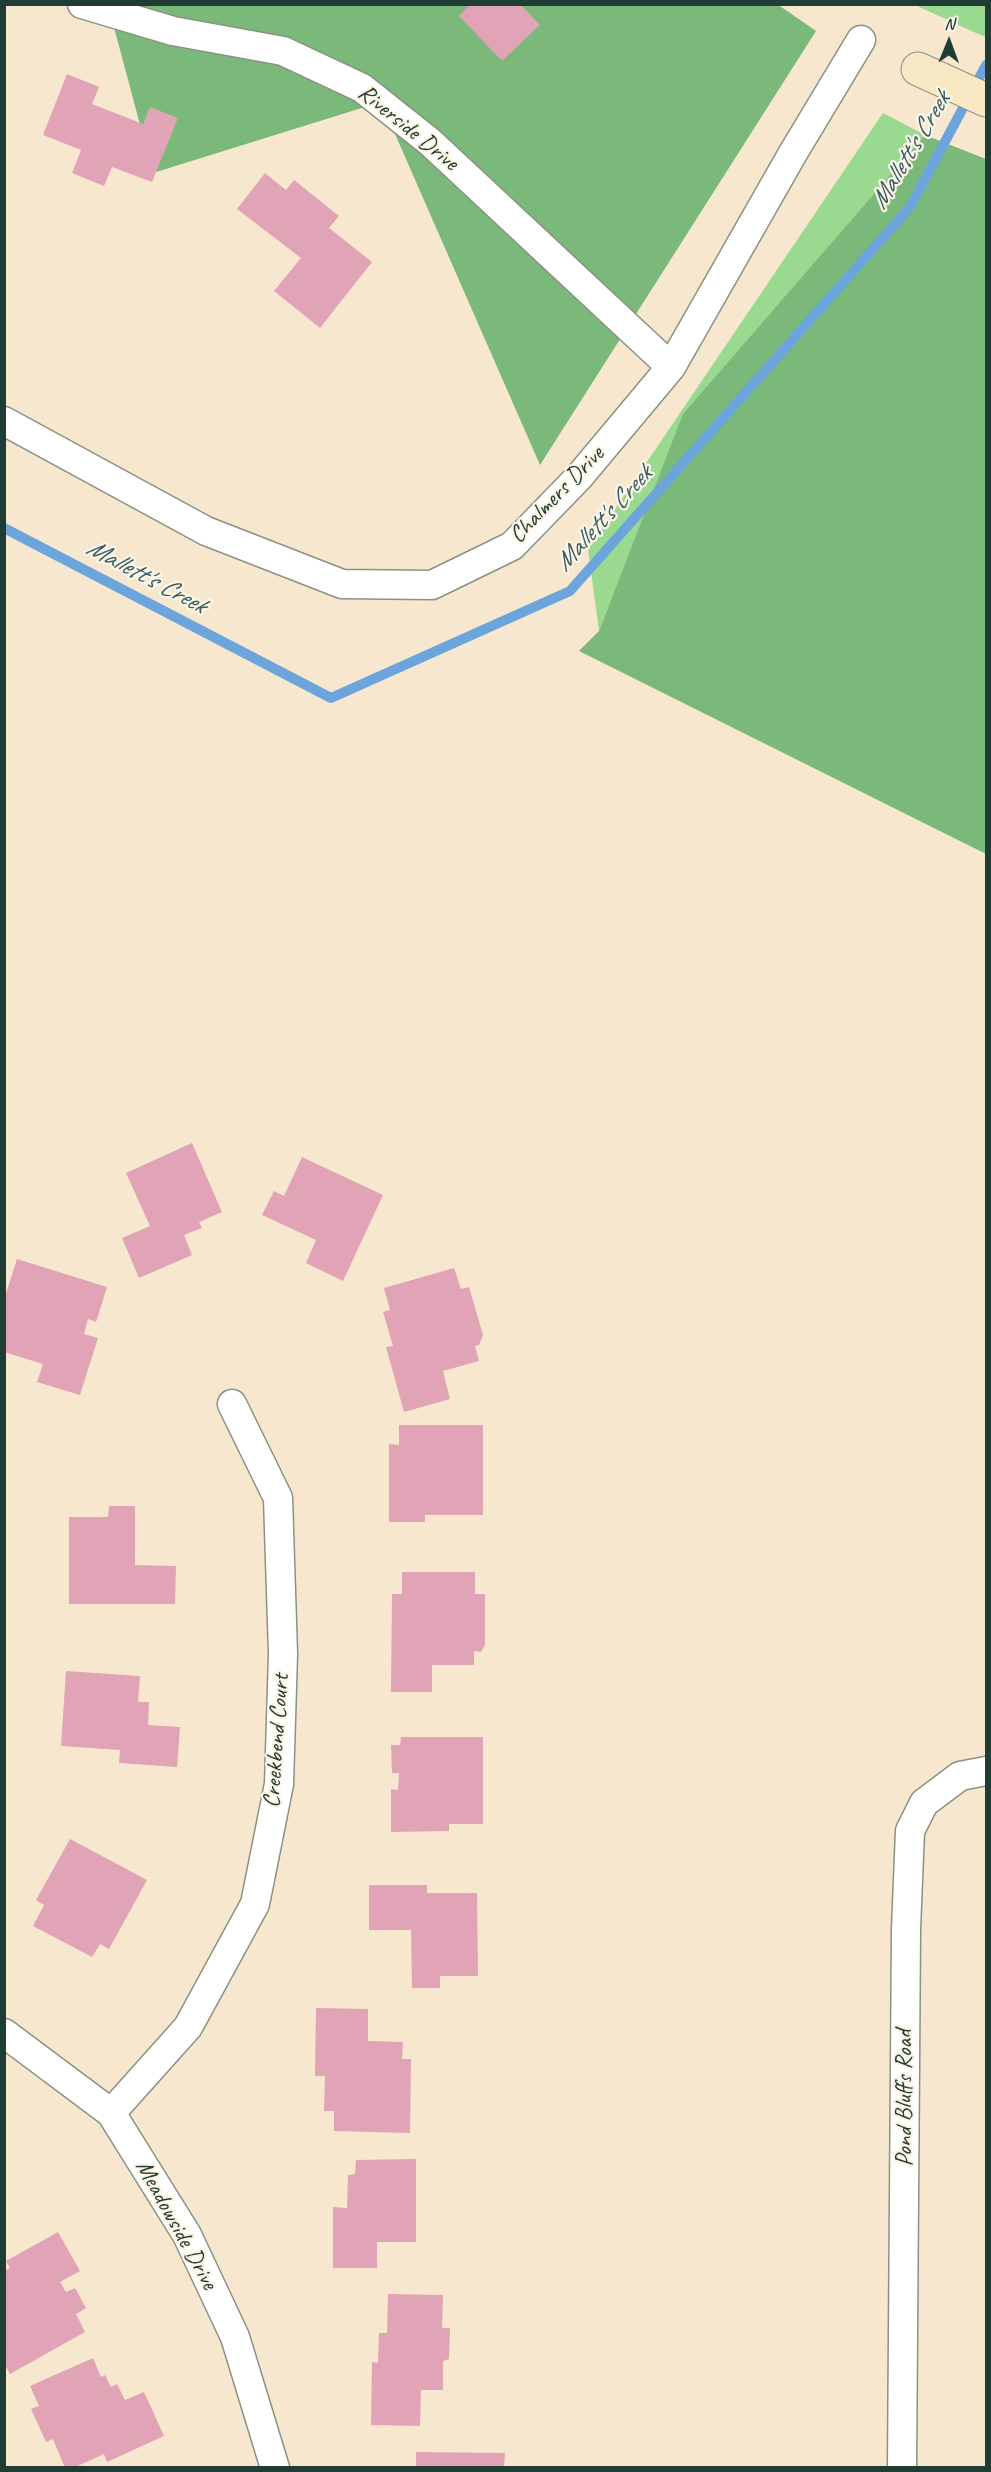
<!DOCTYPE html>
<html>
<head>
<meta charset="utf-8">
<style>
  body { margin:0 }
  #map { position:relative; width:991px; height:2472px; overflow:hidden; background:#f7e7cf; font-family:Caveat,sans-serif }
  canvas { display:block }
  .frame { position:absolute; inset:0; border:6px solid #1f3d34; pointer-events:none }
  .north { position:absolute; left:919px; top:12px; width:60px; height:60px; -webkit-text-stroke:4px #fcf5e5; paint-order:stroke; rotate:1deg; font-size:16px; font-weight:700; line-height:24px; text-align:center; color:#1f3d34 }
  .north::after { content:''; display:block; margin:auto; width:21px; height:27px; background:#1f3d34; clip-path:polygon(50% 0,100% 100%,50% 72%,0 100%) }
</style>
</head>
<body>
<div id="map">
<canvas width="991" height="2472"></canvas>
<div class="frame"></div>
<div class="north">N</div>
</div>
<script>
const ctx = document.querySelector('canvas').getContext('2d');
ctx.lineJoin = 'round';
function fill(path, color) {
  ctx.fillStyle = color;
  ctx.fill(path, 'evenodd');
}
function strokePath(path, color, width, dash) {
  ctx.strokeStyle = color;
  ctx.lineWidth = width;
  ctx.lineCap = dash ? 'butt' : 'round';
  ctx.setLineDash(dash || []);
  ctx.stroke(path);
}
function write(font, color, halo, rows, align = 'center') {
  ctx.font = font + ' Caveat,sans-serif';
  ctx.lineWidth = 4.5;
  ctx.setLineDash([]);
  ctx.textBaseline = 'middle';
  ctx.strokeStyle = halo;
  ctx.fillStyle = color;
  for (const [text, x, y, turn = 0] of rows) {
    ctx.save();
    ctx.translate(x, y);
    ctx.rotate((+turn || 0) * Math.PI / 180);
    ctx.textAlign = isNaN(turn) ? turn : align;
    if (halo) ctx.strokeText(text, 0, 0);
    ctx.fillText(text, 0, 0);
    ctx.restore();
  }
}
fill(new Path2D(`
  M915,5H986V37L976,33Z
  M883,113L925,135L684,414L599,631L588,549Z`), '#99d990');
fill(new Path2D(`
  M777,4L816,31L540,465L381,102L153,173L108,5Z
  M925,135L986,159V854L579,651L599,631L683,414Z`), '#7ab97a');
strokePath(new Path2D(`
  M4,528L331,698L570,591L910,207L986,65`), '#6ca5db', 10);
fill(new Path2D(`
  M470,4H520L540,25L502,61L459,16Z
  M67,74L99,87L92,104L143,124L150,107L178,118L152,182L112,167L104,186L72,173L81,150L43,135Z
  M265,173L286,190L294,180L339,216L329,228L372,262L320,328L274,291L301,258L237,209Z
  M192,1143L222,1212L199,1222L202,1228L184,1235L192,1255L139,1278L122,1238L150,1226L126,1173Z
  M302,1157L383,1195L343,1281L306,1263L316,1240L262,1215L274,1191L284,1196Z
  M17,1259L107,1287L96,1322L88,1319L84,1334L98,1338L80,1395L37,1382L43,1364L4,1352V1300Z
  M454,1268L461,1289L469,1287L483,1335L479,1345L475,1346L479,1361L443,1371L450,1399L404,1412L386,1347L393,1346L383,1312L390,1310L384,1288Z
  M399,1425H483V1515H425V1522H389V1444L399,1445Z
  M109,1506H135V1565L176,1566L175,1604H69V1517H108Z
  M402,1572H475V1594H485V1645L481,1652L474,1651V1665H432V1692H391L392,1594H402Z
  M66,1671L140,1676L138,1702H149L148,1725L180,1727L177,1767L119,1763L120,1750L61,1746Z
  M401,1737H483V1824H449V1831L391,1832V1789L398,1790L399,1773H392L391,1745H400Z
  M70,1839L147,1880L109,1949L100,1944L92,1957L33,1926L44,1905L36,1900Z
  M369,1885H427V1893H477L478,1976H440V1988H412L411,1930H369Z
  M316,2008L368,2009V2041L403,2042L402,2059H411L410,2133L334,2131V2111H324L325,2076H315Z
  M416,2159V2242H377V2268H333V2207L347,2208L348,2175L355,2174L356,2160Z
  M58,2232L80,2271L60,2282L66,2292L75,2288L86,2308L76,2314L85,2332L10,2374L4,2363V2271L10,2268L6,2261Z
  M388,2294L443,2295L442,2328H450L449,2359L443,2361V2390H421L420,2426L371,2425L372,2362L378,2363L379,2333H387Z
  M93,2358L101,2377L105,2375L111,2387L117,2384L125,2400L144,2392L164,2436L107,2462L104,2454L73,2468H65L53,2439L46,2442L31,2409L39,2406L30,2386Z
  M416,2452L505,2453L504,2468H416Z`), '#e1a3b6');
const minor = new Path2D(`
  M82,4L173,31L283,51L362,88L430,142L671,367
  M4,421L206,531L342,584L432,585L512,546L579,477L671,367L793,153L861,40
  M4,2033L111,2113L187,2235L235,2337L275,2468
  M111,2113L188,2027L255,1904L279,1784L283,1654L278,1498L232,1404
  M902,2468L906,1929L910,1831L924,1803L960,1776L986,1771`);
const secondary = new Path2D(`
  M918,69L986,100`);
strokePath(minor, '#8b9282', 31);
strokePath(secondary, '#8b9282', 35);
strokePath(minor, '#fff', 28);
strokePath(secondary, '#f8e8c3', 33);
write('24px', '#1f3d34', '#fcf5e5', [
  ["Riverside Drive",408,128,39],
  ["Chalmers Drive",557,495,-46],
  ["Creekbend Court",277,1741,-86],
  ["Pond Bluffs Road",905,2098,-90],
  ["Meadowside Drive",176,2225,61]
]);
write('italic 26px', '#365c66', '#fcf5e5', [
  ["Mallett's Creek",911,151,-59],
  ["Mallett's Creek",604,519,-48],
  ["Mallett's Creek",146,577,28]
]);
</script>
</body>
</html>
